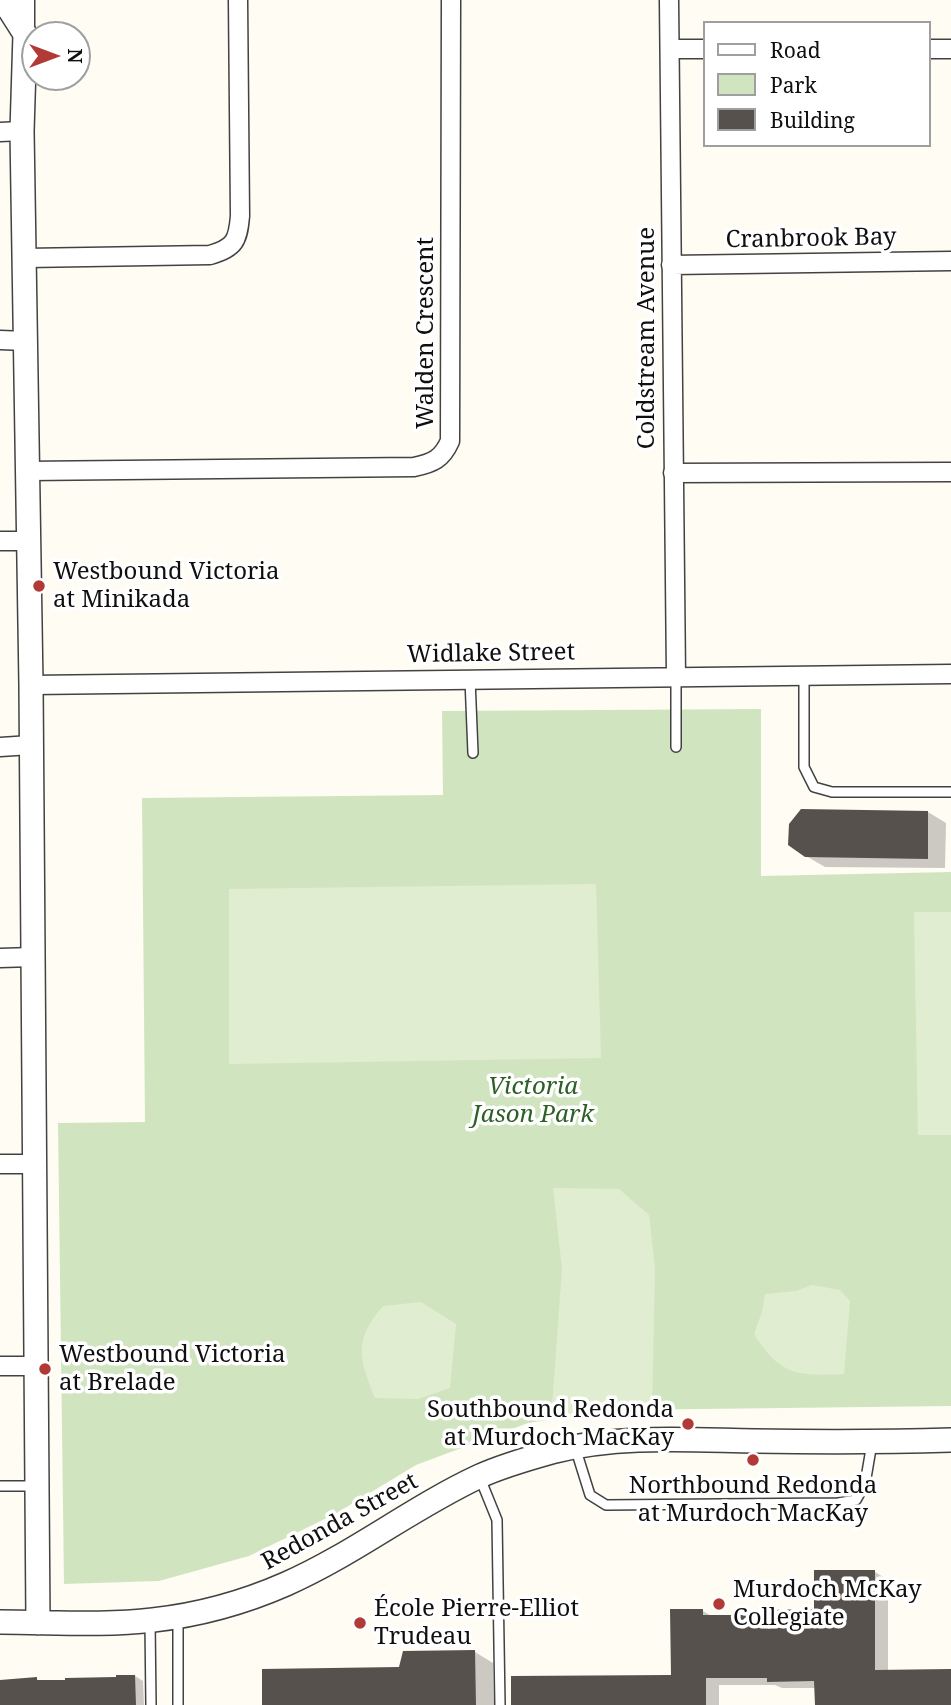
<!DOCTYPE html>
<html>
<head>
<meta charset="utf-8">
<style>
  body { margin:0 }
  #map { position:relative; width:951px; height:1705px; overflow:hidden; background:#fefcf3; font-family:"Noto Serif",serif }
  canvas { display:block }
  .legend { position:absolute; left:703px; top:21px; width:228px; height:126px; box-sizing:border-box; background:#fff; border:2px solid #9f9f9f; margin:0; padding:9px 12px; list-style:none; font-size:21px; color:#0f0f0f }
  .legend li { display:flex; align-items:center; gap:14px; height:35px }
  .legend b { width:35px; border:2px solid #9f9f9f }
  .north { position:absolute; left:21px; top:21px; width:70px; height:70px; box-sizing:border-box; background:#fff; border:2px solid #9f9f9f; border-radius:50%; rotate:90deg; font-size:19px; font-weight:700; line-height:28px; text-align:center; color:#0f0f0f }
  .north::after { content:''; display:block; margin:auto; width:24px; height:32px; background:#b13a36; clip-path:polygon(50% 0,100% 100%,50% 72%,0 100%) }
</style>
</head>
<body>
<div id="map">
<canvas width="951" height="1705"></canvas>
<ul class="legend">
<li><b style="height:9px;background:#fff"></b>Road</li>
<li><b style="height:19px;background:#d0e5bf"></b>Park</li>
<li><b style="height:19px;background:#57514d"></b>Building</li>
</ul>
<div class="north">N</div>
</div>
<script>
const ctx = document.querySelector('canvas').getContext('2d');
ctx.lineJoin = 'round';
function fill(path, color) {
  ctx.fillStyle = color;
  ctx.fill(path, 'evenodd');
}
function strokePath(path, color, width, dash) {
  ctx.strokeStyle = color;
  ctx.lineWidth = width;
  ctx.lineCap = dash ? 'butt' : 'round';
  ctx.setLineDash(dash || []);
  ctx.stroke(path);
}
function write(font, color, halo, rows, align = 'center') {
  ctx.font = font + ' "Noto Serif",serif';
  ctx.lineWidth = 7;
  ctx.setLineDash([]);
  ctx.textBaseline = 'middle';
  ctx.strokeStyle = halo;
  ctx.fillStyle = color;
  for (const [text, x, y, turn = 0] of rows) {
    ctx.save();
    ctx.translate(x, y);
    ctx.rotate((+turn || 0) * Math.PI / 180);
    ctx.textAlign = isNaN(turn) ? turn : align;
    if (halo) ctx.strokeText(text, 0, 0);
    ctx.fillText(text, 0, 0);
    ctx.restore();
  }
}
fill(new Path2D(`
  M761,709V876L951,872V1406L617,1410L528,1423L416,1465L335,1514L249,1556L159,1581L64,1584L58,1123L145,1122L142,798L443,795L442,711Z`), '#d0e5bf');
fill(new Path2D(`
  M596,884L601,1058L229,1064V889Z
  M914,912H951V1135H918Z
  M553,1188L619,1189L649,1215L655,1268L652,1409L551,1420L562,1269Z
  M812,1285L840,1290L850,1301L844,1374C798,1376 780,1376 754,1334L762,1312L765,1294L796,1291Z
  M421,1302L456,1324L450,1388L418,1399L375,1398C359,1358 353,1341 383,1306Z`), '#e1edd0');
fill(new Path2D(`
  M928,812L946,823L945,868L825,867L806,856Z
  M875,1572L888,1580V1672L951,1671V1705H816V1688H782L775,1685H719V1705H513L672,1677L703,1611L713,1617L768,1616L816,1611Z
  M475,1652L493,1663L494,1705H264L401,1669Z
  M135,1676L143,1681L144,1705H0V1682L36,1679L43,1682Z`), '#0003');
fill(new Path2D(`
  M801,809L928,811V859L805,857L788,845L789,824Z
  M814,1570H875V1670L951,1669V1705H815L814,1681L767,1682V1678H706V1705H511V1676L671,1675L670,1609H703V1615H766V1610L814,1609Z
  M475,1650L476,1705H262V1669L399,1667L403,1651Z
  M116,1675H135L136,1705H0V1680L37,1677V1680H65V1678L116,1677Z`), '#57514d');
const service = new Path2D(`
  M804,675V767L814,787L832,792H951
  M676,676V747
  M470,679L473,753
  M575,1447L590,1495L606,1505L838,1503L856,1500L865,1484L872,1443
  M480,1478L497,1520L500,1705
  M0,1486H35
  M178,1618V1705
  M150,1622L151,1705`);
const minor = new Path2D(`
  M25,0V34
  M669,0L676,676
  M670,49H704
  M928,49H951
  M0,132L22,131
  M26,258L210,255C235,248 238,240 240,216L238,0
  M671,265L951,261
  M0,340L25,341
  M27,471L414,467C433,463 442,459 450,441L451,0
  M673,473L951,472
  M0,541H28
  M31,685L951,674
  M0,747L31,745
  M0,958L33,957
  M0,1164H34
  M0,1366H35`);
const tertiary = new Path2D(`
  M0,1L9,9L25,34L22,131L31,685L38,1623
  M0,1622C51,1622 103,1626 153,1620C198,1615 245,1602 286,1584C354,1554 413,1507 480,1476C504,1465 530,1458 555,1451C621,1435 688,1440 755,1441C821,1442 886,1442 951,1440`);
strokePath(service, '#424242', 12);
strokePath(minor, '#424242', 21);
strokePath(tertiary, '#424242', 26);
strokePath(service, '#fff', 9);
strokePath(minor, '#fff', 18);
strokePath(tertiary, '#fff', 23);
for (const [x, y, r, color] of [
  [39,586,7,"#b13a36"],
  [45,1369,7,"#b13a36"],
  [688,1424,7,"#b13a36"],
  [753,1460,7,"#b13a36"],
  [719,1604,7,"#b13a36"],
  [360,1623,7,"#b13a36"]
]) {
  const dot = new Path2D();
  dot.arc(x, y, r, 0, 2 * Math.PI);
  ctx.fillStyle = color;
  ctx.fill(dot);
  strokePath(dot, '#fff', 2.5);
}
write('24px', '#0f0f0f', '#fff', [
  ["Cranbrook Bay",811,239,-1],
  ["Walden Crescent",426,333,-90],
  ["Coldstream Avenue",647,338,-90],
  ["Widlake Street",491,654,-1],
  ["Redonda Street",340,1522,-29]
]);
write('24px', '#0f0f0f', '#fff', [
  ["Westbound Victoria",53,572],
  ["at Minikada",53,600],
  ["Westbound Victoria",59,1355],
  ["at Brelade",59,1383],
  ["Southbound Redonda",674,1410,"right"],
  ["at Murdoch MacKay",674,1438,"right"],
  ["Northbound Redonda",753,1486,"center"],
  ["at Murdoch MacKay",753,1514,"center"],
  ["Murdoch McKay",733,1590],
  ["Collegiate",733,1618],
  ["École Pierre-Elliot",374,1609],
  ["Trudeau",374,1637]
], 'left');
write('italic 24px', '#2d6026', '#fff', [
  ["Victoria",533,1087],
  ["Jason Park",533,1115]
]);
</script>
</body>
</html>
